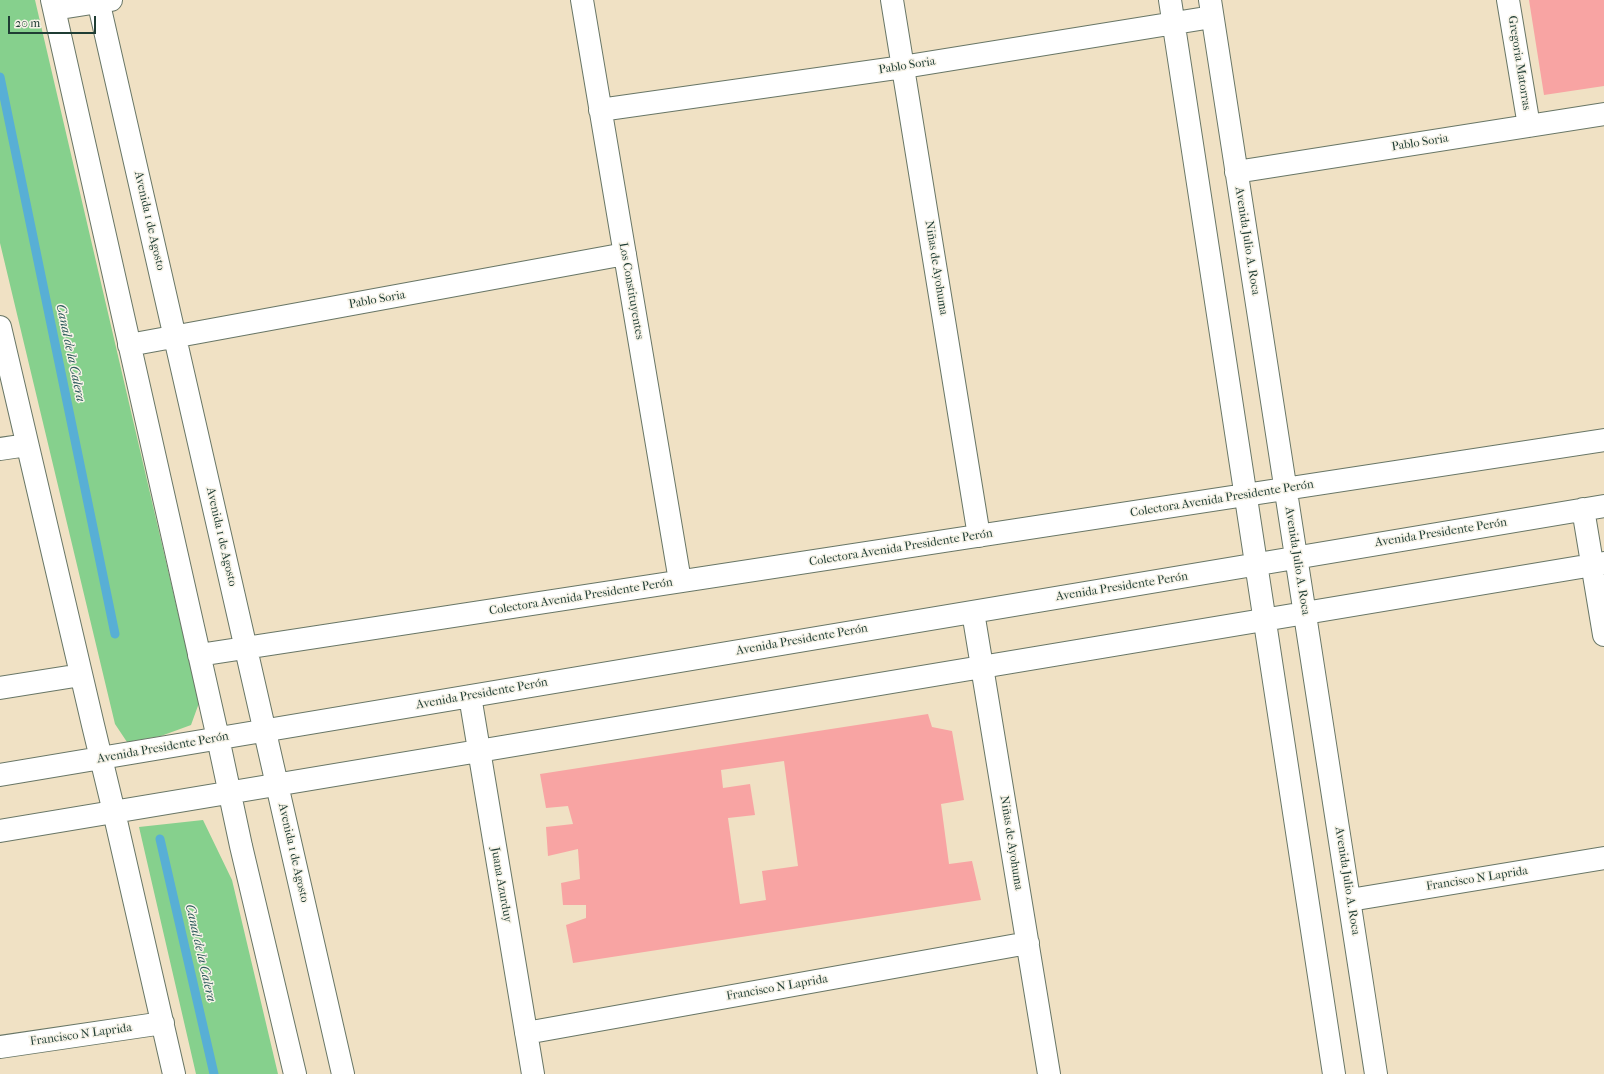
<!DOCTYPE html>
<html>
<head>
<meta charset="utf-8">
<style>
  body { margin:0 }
  #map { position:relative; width:1604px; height:1074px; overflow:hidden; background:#f0e1c4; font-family:"IM FELL French Canon",serif }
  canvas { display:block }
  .scale { position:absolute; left:8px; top:16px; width:88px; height:18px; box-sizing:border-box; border:2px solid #1f3d34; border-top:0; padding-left:5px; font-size:12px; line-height:14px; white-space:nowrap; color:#1f3d34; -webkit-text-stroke:3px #f7f3e8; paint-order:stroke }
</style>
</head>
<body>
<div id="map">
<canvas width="1604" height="1074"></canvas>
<div class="scale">20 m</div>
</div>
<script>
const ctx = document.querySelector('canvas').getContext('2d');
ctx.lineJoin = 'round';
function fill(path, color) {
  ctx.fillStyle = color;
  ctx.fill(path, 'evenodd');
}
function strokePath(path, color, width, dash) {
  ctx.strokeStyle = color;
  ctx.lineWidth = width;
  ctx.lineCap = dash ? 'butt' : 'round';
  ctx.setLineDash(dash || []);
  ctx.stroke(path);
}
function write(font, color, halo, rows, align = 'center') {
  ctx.font = font + ' "IM FELL French Canon",serif';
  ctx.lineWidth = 3;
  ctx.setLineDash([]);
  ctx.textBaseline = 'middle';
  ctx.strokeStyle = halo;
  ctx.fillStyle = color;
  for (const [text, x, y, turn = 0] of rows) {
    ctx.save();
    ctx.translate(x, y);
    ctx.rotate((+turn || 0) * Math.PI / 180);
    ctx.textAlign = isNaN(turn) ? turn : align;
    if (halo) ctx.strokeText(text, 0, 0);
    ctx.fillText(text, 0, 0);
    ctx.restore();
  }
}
fill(new Path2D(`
  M0,0H35L199,703L191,725L161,736L127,742L115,724L0,243Z
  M203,820L232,880L278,1074H196L139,827Z`), '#86d08d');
strokePath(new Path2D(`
  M0,77L115,634
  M160,839L214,1074`), '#58afd5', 9);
fill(new Path2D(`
  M1529,0H1604V86L1544,95Z
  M928,714L932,727L952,731L964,800L941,804L949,864L972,861L981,900L573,963L566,925L586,918V905H563L561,883L580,879L578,849L548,856L546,827L573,824L568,806L546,808L540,774ZM784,761L798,866L762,871L766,900L740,904L728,818L755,815L750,784L723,788L721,770Z`), '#f8a4a3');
const minor = new Path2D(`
  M52,0L218,738L241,846L295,1074
  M98,0L343,1074
  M582,0L680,581
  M892,0L979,536
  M1170,0L1334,1074
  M1210,0L1376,1074
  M1508,0L1529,126
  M54,9L111,0
  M600,110L903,67L1212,17
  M1236,172L1604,114
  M0,327L93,725L114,812L174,1074
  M129,345L625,254
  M0,449L27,445
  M1583,509L1604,635
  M973,612L1049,1074
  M199,655L1604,440
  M0,688L81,675
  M470,696L533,1074
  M0,775L1604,506
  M0,831L1604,563
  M1350,900L1604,858
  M526,1033L1028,943
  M0,1047L163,1023`);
strokePath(minor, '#687666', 24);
strokePath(minor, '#fff', 22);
write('12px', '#1f3d34', '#f7f3e8', [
  ["Gregoria Matorras",1519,63,81],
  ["Pablo Soria",907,66,-9],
  ["Pablo Soria",1420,143,-9],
  ["Avenida 1 de Agosto",149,221,77],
  ["Avenida Julio A. Roca",1247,241,81],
  ["Niñas de Ayohuma",936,268,81],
  ["Los Constituyentes",631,291,80],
  ["Pablo Soria",377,300,-10],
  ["Colectora Avenida Presidente Perón",1222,499,-9],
  ["Avenida Presidente Perón",1441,533,-9],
  ["Avenida 1 de Agosto",221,537,77],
  ["Colectora Avenida Presidente Perón",901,548,-9],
  ["Avenida Julio A. Roca",1297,561,81],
  ["Avenida Presidente Perón",1122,587,-9],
  ["Colectora Avenida Presidente Perón",581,597,-9],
  ["Avenida Presidente Perón",802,640,-10],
  ["Avenida Presidente Perón",482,694,-10],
  ["Avenida Presidente Perón",163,748,-10],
  ["Niñas de Ayohuma",1011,843,81],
  ["Avenida 1 de Agosto",293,853,77],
  ["Francisco N Laprida",1477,879,-9],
  ["Avenida Julio A. Roca",1347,881,81],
  ["Juana Azurduy",501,885,80],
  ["Francisco N Laprida",777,988,-10],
  ["Francisco N Laprida",81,1035,-8]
]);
write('italic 13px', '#2d5a5c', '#f7f3e8', [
  ["Canal de la Calera",70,353,78],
  ["Canal de la Calera",200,953,77]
]);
</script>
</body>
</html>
